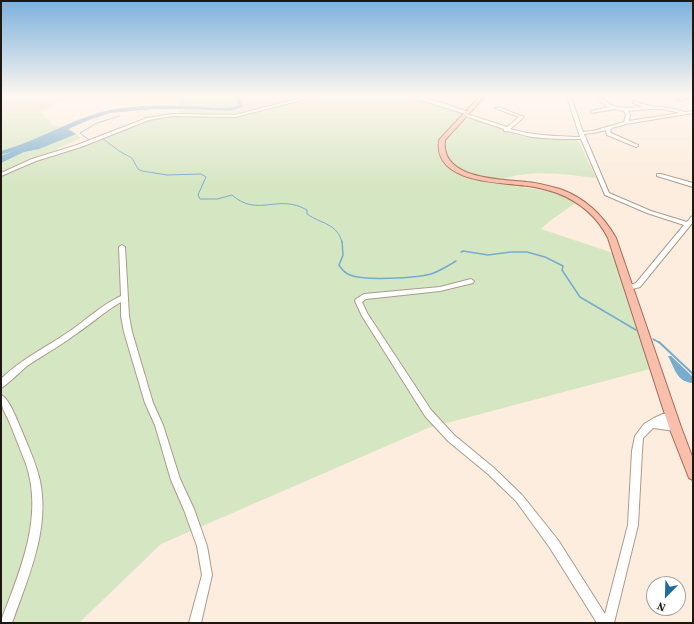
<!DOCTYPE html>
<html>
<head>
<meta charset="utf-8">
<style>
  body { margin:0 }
  #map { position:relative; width:694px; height:624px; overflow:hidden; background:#fcedde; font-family:"Source Serif 4",serif }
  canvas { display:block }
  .frame { position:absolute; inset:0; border:2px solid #1f1812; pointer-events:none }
  .north { position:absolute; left:646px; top:576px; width:40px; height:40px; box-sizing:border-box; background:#fff; border:1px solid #a5a3a0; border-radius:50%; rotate:203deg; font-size:11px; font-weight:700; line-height:16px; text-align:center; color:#1f1812 }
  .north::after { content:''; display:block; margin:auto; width:14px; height:18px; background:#216c9f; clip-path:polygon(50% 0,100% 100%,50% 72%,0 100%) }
</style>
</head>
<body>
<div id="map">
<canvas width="694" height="624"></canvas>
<div class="frame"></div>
<div class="north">N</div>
</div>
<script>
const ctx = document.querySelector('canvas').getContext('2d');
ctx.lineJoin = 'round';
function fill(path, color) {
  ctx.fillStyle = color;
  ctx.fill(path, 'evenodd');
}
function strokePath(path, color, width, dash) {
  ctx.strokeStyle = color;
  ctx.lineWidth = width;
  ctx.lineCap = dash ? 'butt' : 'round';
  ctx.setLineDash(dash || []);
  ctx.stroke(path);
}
fill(new Path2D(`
  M1,97H409L463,113L466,117L510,132L539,138L578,140L596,178C565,174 533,169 503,179L512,186L556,192L577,202L551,220L541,229L613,253L646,333L650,369L428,428L161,544L79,623H1ZM89,97L180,99V100L178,117C138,118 100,140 63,153L56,149L81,138L67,126H54L40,111L56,105L54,102Z`), '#d5e6c3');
fill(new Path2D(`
  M67,129L76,134L39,149L24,152L1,163V156Z
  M668,356H671L693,377V383C677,382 675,369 668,356Z`), '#78accc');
strokePath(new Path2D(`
  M145,111L149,108
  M102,138L119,151L132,158L138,169L142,171L167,175L201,174L206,177L198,195L200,199H217L232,195C258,218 278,193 307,210V214C321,224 337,223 342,242
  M89,140L80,133L97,123L120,116`), '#78accc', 1);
strokePath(new Path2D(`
  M342,241L343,255L339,265C342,270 345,273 350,275C364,281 416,278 431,274C440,271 448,266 456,261
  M461,252L463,251L488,255L511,252H527L545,257L563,266L562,270L580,297L636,330
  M653,339L660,343`), '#78accc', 1.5);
strokePath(new Path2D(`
  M659,342L693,374`), '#78accc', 2);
fill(new Path2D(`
  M236,97H240L244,107L229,111L188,109H155L110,113L89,120L29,146L1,155V151C42,140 78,114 121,108C143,105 168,105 191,106C206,106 223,111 239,105L236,101Z`), '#78accc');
const minor = new Path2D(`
  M305,97H313L235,117L172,116L149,120L81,147L36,161L1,176V173L32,159L77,145L147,118L172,114L235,115Z
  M411,97C431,97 450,106 468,112L469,113L467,114L507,127L519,117L495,108L498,107L524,117L510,129C533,136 557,136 580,137L567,97H571L583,132L593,131L624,122L626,115L624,111L615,109L591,113V111L609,107H607L596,97H601C615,111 624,108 643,107L633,103V101H634L649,106L670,108L685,112L693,111V113L626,124L612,128L610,131L611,133L638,145V146L636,147L607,135L606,131L607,130L593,133L584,134L609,193L651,211L687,222L691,217L693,216V222L640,287L629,290H627L626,288L627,286L636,283L684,225L647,213L605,195L581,139C565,139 549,139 533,137C524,136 513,131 504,131V129L465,116L464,115L466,114ZM648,109H663L680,113L629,121L630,115L628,111Z
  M683,97H690L679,101L677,100Z
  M657,174H661L693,183V187L657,176Z
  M122,245L125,247L129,316L132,332L153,403L163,425L180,479L194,509L207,546L212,575L201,623H189L202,575L197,546L184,510L171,480L155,425L145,403L124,332L121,316V302C105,311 91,324 76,334C60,346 43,355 27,366C21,371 7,385 1,388V379C21,359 47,347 70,331C87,319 102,305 121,296L119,247Z
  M471,279L474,281L473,283L440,291L366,299L362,302L367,313L431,410L454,435L494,468L522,495L558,540L605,614L628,525L632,451L635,436L644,424L654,418L663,414H672L675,415L676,418L675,421L670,422L678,424L679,427L678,430L675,431L653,428L643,438L642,451L638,525L614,623H597L550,548L516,501L488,474L448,441L425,416L362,316L355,301L356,299L364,294L440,287Z
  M1,395C9,398 17,420 21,429C28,446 36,463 40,481C50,529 28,578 12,623H1V621C20,571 44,517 26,464C21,451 16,439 11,426C6,413 1,410 1,395Z`);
const major = new Path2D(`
  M479,97H484L445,140C440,180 501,179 527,182C538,183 549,186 560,189C585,198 603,215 616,238L681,427L693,459V480L689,478L669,427L608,238C597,216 580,202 557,193C548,190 537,187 528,186C500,182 433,184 439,140Z`);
strokePath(minor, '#ad9b8a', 2);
strokePath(major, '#a86952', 2);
fill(minor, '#fff');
fill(major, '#f7bfac');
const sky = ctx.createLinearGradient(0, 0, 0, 185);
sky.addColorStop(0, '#7bb1dd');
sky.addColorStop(0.52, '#fef7f0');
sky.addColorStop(1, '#fef7f000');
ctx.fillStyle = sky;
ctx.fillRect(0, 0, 694, 185);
</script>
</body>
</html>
